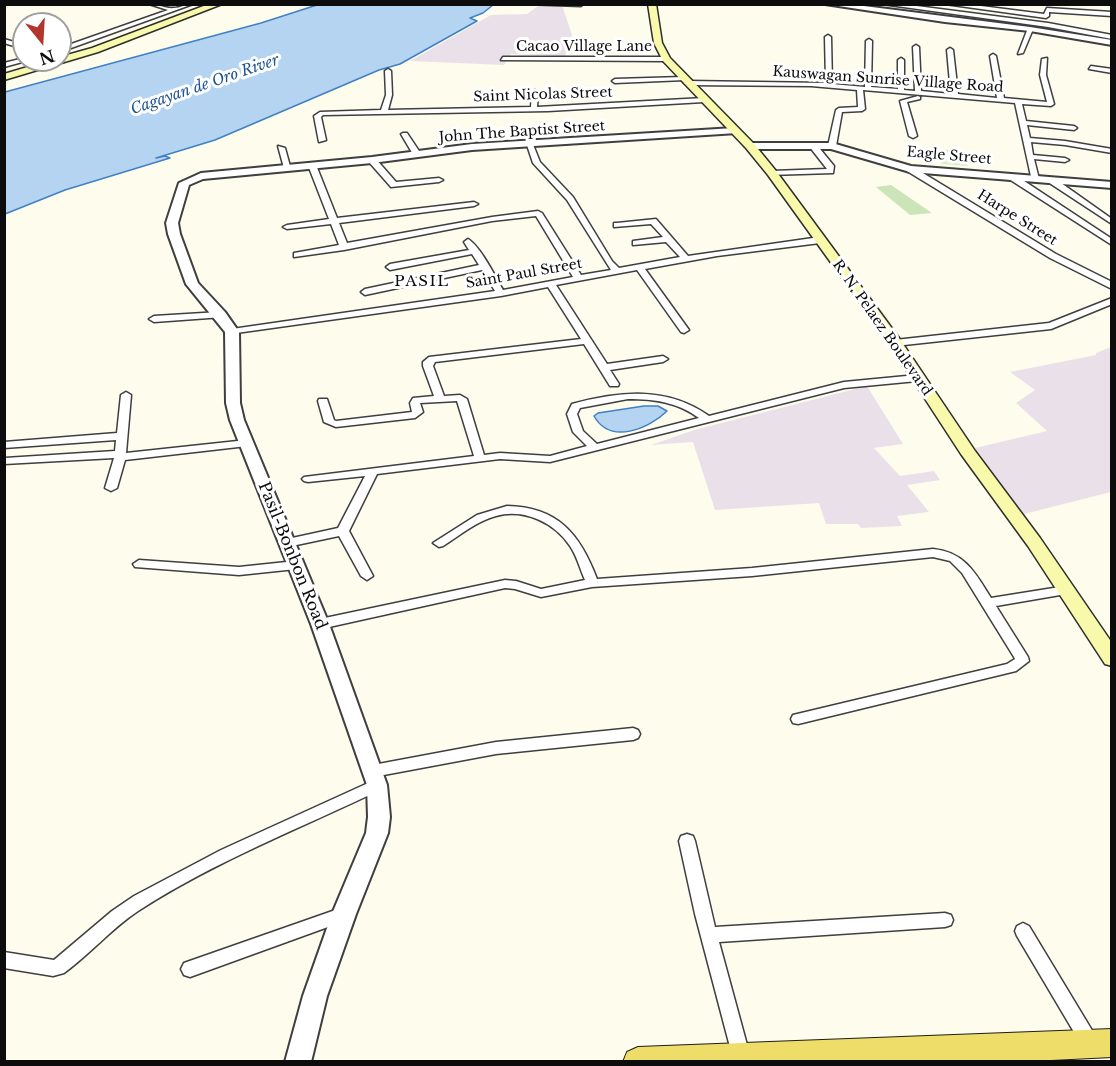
<!DOCTYPE html>
<html>
<head>
<meta charset="utf-8">
<style>
  body { margin:0 }
  #map { position:relative; width:1116px; height:1066px; overflow:hidden; background:#fefcec; font-family:"Libre Baskerville",serif }
  canvas { display:block }
  .frame { position:absolute; inset:0; border:6px solid #0c0c0c; pointer-events:none }
  .north { position:absolute; left:12px; top:12px; width:60px; height:60px; box-sizing:border-box; background:#fff; border:2px solid #9e9e9e; border-radius:50%; rotate:162deg; font-size:16px; font-weight:700; line-height:24px; text-align:center; color:#0c0c0c }
  .north::after { content:''; display:block; margin:auto; width:21px; height:27px; background:#b2352e; clip-path:polygon(50% 0,100% 100%,50% 72%,0 100%) }
</style>
</head>
<body>
<div id="map">
<canvas width="1116" height="1066"></canvas>
<div class="frame"></div>
<div class="north">N</div>
</div>
<script>
const ctx = document.querySelector('canvas').getContext('2d');
ctx.lineJoin = 'round';
function fill(path, color) {
  ctx.fillStyle = color;
  ctx.fill(path, 'evenodd');
}
function strokePath(path, color, width, dash) {
  ctx.strokeStyle = color;
  ctx.lineWidth = width;
  ctx.lineCap = dash ? 'butt' : 'round';
  ctx.setLineDash(dash || []);
  ctx.stroke(path);
}
function write(font, color, halo, rows, align = 'center') {
  ctx.font = font + ' "Libre Baskerville",serif';
  ctx.lineWidth = 6;
  ctx.setLineDash([]);
  ctx.textBaseline = 'middle';
  ctx.strokeStyle = halo;
  ctx.fillStyle = color;
  for (const [text, x, y, turn = 0] of rows) {
    ctx.save();
    ctx.translate(x, y);
    ctx.rotate((+turn || 0) * Math.PI / 180);
    ctx.textAlign = isNaN(turn) ? turn : align;
    if (halo) ctx.strokeText(text, 0, 0);
    ctx.fillText(text, 0, 0);
    ctx.restore();
  }
}
fill(new Path2D(`
  M562,5L572,35L565,56L511,54L504,65L410,61L491,15L527,14L538,6Z
  M1111,347V492L1024,514L975,448L1047,431L1016,403L1035,390L1010,372L1096,355V353Z
  M867,386L903,444L874,448L900,476L934,471L940,480L907,485L929,512L897,516L902,526L861,528L858,524H826L819,503L715,510L693,442L651,445L694,430Z`), '#eae0ea');
fill(new Path2D(`
  M891,185L932,213L910,215L876,187Z`), '#cbe5b8');
fill(new Path2D(`
  M940,149L966,151L968,166L941,164Z`), '#ddedc9');
const water = new Path2D(`
  M320,4L493,5L483,13L470,18L477,21L400,64L379,70L215,140L156,158L165,156L170,158L65,190L5,214V92L261,23Z
  M644,406H658L667,411C649,429 610,445 594,416L598,413Z`);
fill(water, '#b4d4f2');
strokePath(water, '#4081c3', 1.5);
const minor = new Path2D(`
  M149,4C157,4 166,9 174,8C180,8 186,4 193,4L60,52V48L168,10Z
  M524,4H583L581,6Z
  M882,4H901L1048,23L1112,35V39L1048,27Z
  M945,4H965L1044,14L1047,8L1112,12V16L1049,12V16L1046,18Z
  M1028,28L1033,29L1023,53L1018,54Z
  M828,35L831,37L832,84L865,87L866,41L869,39L872,41L871,87L898,89V60L901,58L904,60V90L915,91L913,47L916,45L919,47L921,91L951,94L947,50L950,48L953,50L958,94L997,98L990,56L993,54L996,56L1004,98L1047,102L1040,75L1042,59L1047,58L1046,75L1054,104L1051,106L1022,104L1026,121L1074,126L1077,128L1074,130L1027,125L1030,138L1065,141L1112,149V153L1065,145L1031,142L1033,155L1065,158L1069,160L1065,162L1034,159L1039,179L1032,181L1015,103L863,90L865,109L862,111L842,112L836,146L832,148L828,146L836,110L839,108L858,107L857,90L811,86L687,85L684,83L687,81L826,83L825,37Z
  M4,39L24,45V49L4,43Z
  M503,57H666L669,59L666,61L501,60Z
  M24,58L26,61L4,67V63Z
  M1091,66L1112,69V73L1089,69Z
  M388,69L391,71L392,95L388,110L531,107L532,92L535,90L538,92L537,107L704,98L707,100L704,102L548,111L323,115L321,117L326,140L319,142L314,116L320,112L381,110L386,95L385,71Z
  M683,77L685,78V80L615,83L612,81L615,79Z
  M918,96L920,97V99L907,102L917,136L913,138L909,136L900,101Z
  M403,133H407L421,154L420,156H414L401,134Z
  M526,142H532L540,162L573,197L612,261L619,268L680,257L666,242L633,245V241L663,237L651,224L614,227V223H617L656,219L688,256L820,237L824,240L820,243L717,256L645,269L689,330L684,333L681,332L637,270L556,285L607,364L663,356L668,359L663,362L610,370L619,384L618,386H610L584,344L435,362L433,366L444,396L460,395L467,399L484,455L500,453L550,456L587,446L573,432L567,414L572,404C620,391 667,386 709,416L844,382L917,375L922,378L917,381L844,388L550,462L500,459L377,474L349,531L373,576L367,580L361,576L339,536L287,547L283,546L281,543L283,540L338,528L365,476L308,482L304,481L302,479L304,477L474,456L457,401L420,403L423,412L415,418L336,427L324,422L318,401L319,399H327L334,420L336,421L412,412L410,403L413,398L434,396L423,366V362L429,357L581,339L548,287L501,296L229,334L227,332L232,329L495,291L482,270L365,295L361,292L365,289L479,265L472,254L390,270L386,267L390,264L469,250L464,242L468,239C480,246 495,276 503,290L573,277L536,216L492,221L344,250L294,257V253L339,245L331,224L287,229L283,227L287,225L329,219L308,165L312,163L316,165L337,218L474,202L478,204L474,206L339,223L347,243L492,217L538,211L542,213L581,275L611,270L567,200L533,163ZM628,399C654,399 677,402 699,418L597,444L583,431L577,414L580,408Z
  M810,144H816L834,166L833,173L769,175L768,173L772,171L827,169L809,146Z
  M278,146L285,148L291,170L284,168Z
  M369,158H375L396,182L439,178L443,180L439,182L391,187L369,162Z
  M907,167H913L1056,254L1112,282V289L1050,258L907,171Z
  M1009,175H1015L1112,239V245L1009,179Z
  M1048,178H1054L1112,219V224L1048,182Z
  M1112,298V304L1051,329L895,346L890,343L895,340L1049,323Z
  M220,312L225,315L223,317L154,322L149,319L154,316Z
  M126,392L131,395L126,453L247,440L252,443L247,446L125,460L117,488L111,491L105,488L114,458L4,464L5,458L115,451L116,440L4,448V442L117,433L121,395Z
  M507,506C558,507 580,534 597,579L752,568L933,549C965,552 976,574 991,598L1066,586L1072,590L1066,594L996,606L1028,657L1029,661L1016,671L798,724L793,723L791,719L793,715L1007,664L1015,659L1014,657L962,573L950,561L933,557L752,576L592,587L541,597L515,589L505,588L320,629L315,627L313,624L315,621L320,619L505,580L516,581L541,589L585,580C580,569 577,556 570,546C555,523 524,508 496,516C477,521 460,535 443,546L439,547L433,543L477,515Z
  M139,560L239,567L296,561L302,565L296,569L239,575L135,567L133,564Z
  M633,728L638,730L640,734L638,738L633,740L496,754L373,777L368,775L366,771L368,767L373,765L496,742Z
  M377,779L382,781L385,785L382,789C301,828 213,862 138,911C111,929 90,954 64,973L53,976L4,968V952L54,960L112,911L134,896L221,850Z
  M687,834L693,836L695,841L715,927L945,913L951,915L953,920L951,925L945,927L719,942L750,1056L748,1062H734L695,914L679,841L681,836Z
  M344,907L350,909L352,914L350,919L190,977L184,975L181,969L184,963Z
  M1023,923L1029,926L1096,1037L1099,1043L1096,1049L1090,1052L1084,1049L1017,936L1015,931L1017,926Z`);
const tertiary = new Path2D(`
  M825,4H848L1030,27L1112,40V45L1030,31L945,22Z
  M734,128L739,131L737,133L472,150L372,163L203,179L189,185L178,223L180,234L198,283L225,312L239,332L240,403L244,420L329,624L387,785L390,817L388,833L356,914L327,996L311,1062H285L303,996L332,914L366,833L368,817L367,785L311,624L230,420L226,403L225,332L186,284L168,234L166,223L179,183L201,173L372,157L472,144Z
  M832,143L911,166L1112,182V188L910,172L831,149H750L745,146L750,143Z`);
const secondary = new Path2D(`
  M209,4H222L98,52L4,80V74L51,60H60V57L92,48Z
  M648,4H656L662,43L670,58L754,144L776,171L899,338L975,451L1040,538L1112,643V666L1105,664L1028,546L961,454L888,342L768,175L746,148L663,61L654,43Z`);
const primary = new Path2D(`
  M1112,1029V1057L1011,1062H623L627,1052L638,1047Z`);
strokePath(minor, '#3f3f3f', 3);
strokePath(tertiary, '#3f3f3f', 4);
strokePath(secondary, '#2e2e2e', 3);
strokePath(primary, '#1d1d1d', 2);
fill(minor, '#fff');
fill(tertiary, '#fff');
fill(secondary, '#f9f9ab');
fill(primary, '#efdd6a');
write('14px', '#0c0c0c', '#fff', [
  ["Cacao Village Lane",584,47],
  ["Kauswagan Sunrise Village Road",888,80,4],
  ["Saint Nicolas Street",543,95,-2],
  ["John The Baptist Street",522,132,-4],
  ["Eagle Street",949,156,5],
  ["Harpe Street",1017,218,32],
  ["Saint Paul Street",524,274,-10],
  ["R. N. Pelaez Boulevard",882,328,55]
]);
write('italic 15px', '#1e5494', '#fff', [
  ["Cagayan de Oro River",205,85,-19]
]);
ctx.letterSpacing = '1.5px';
write('15px', '#0c0c0c', '#fff', [
  ["PASIL",422,282]
]);
ctx.letterSpacing = '0px';
write('16px', '#0c0c0c', '#fff', [
  ["Pasil-Bonbon Road",292,556,68]
]);
</script>
</body>
</html>
